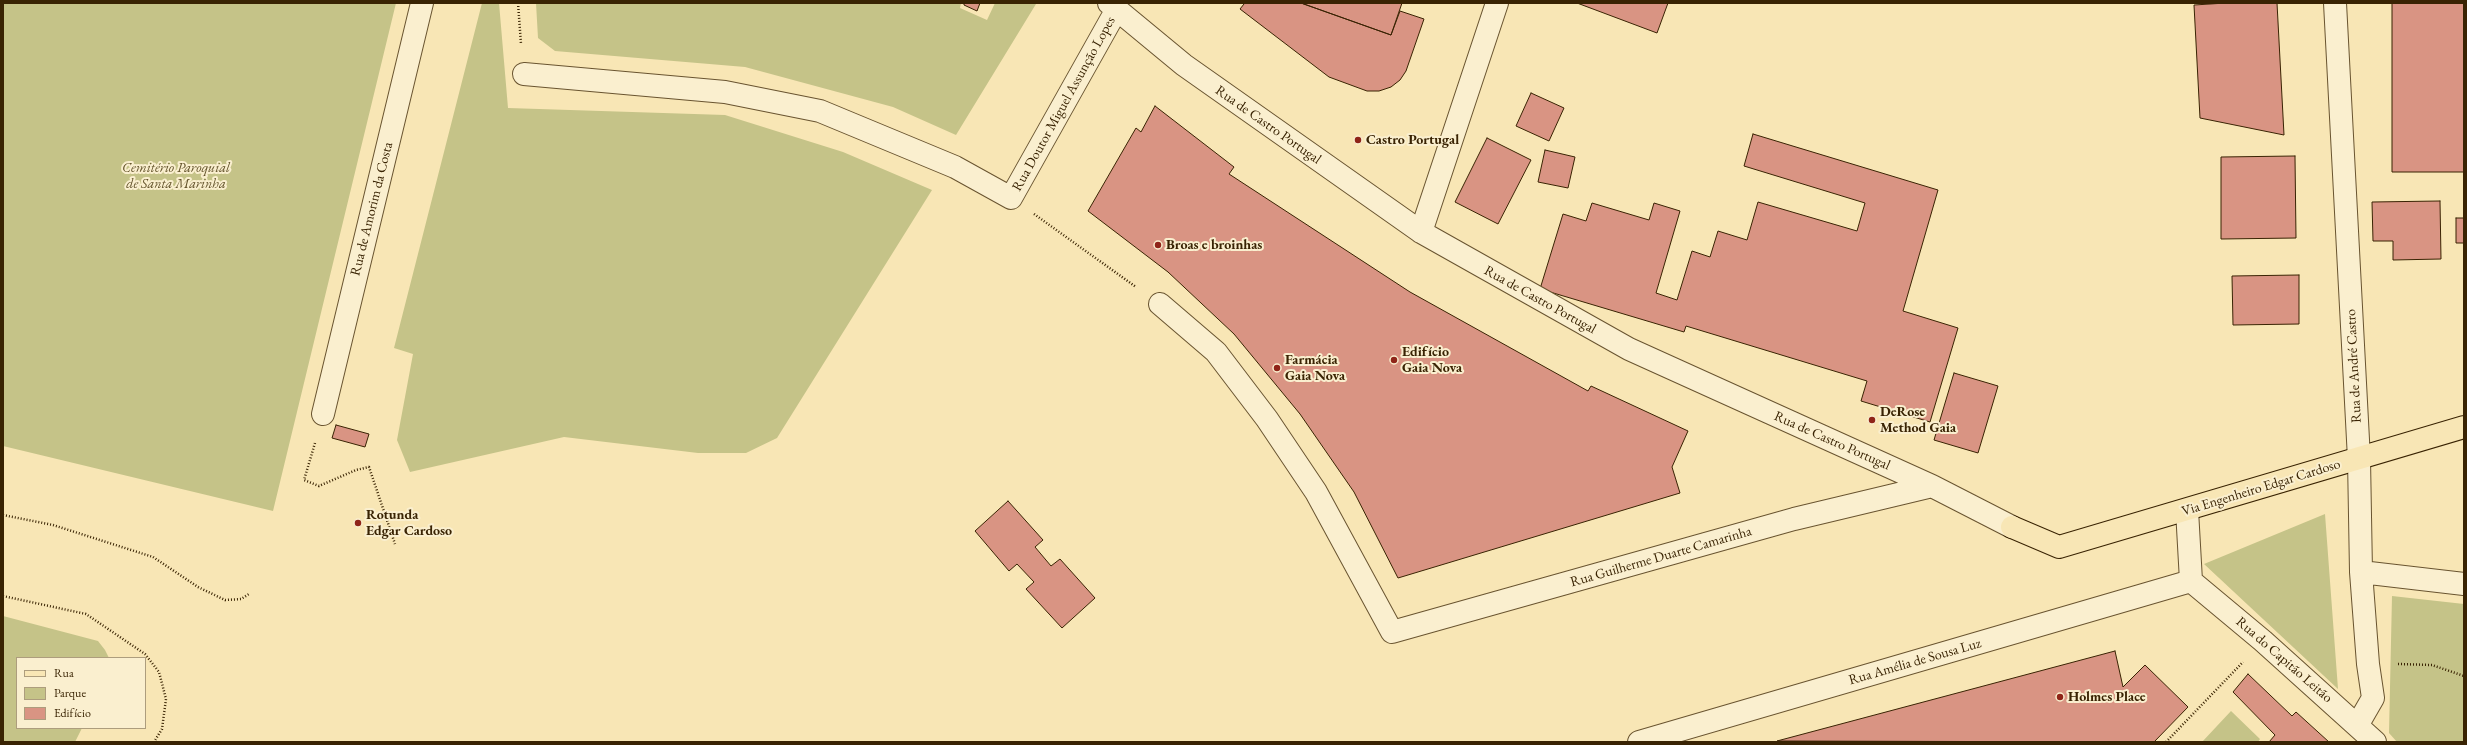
<!DOCTYPE html>
<meta charset="utf-8">
<style>
body{margin:0}
#map{position:relative;width:2467px;height:745px;overflow:hidden;background:#f8e6b5;font-family:"EB Garamond",serif}
canvas{display:block}
.frame{position:absolute;inset:0;border:4px solid #392303;pointer-events:none}
.legend{position:absolute;left:16px;top:657px;width:130px;height:72px;box-sizing:border-box;background:#faefcf;border:1px solid #ad9d7d;margin:0;padding:5px 7px;list-style:none;font-size:12px;color:#392303}
.legend li{display:flex;align-items:center;gap:8px;height:20px}
.legend b{width:20px;border:1px solid #ad9d7d}
</style>
<div id="map">
<canvas width="2467" height="745"></canvas>
<div class="frame"></div>
<ul class="legend">
<li><b style="height:5px;background:#f8e6b5"></b>Rua</li>
<li><b style="height:11px;background:#c5c388"></b>Parque</li>
<li><b style="height:11px;background:#d99483"></b>Edifício</li>
</ul>
</div>
<script>
const g = document.querySelector('canvas').getContext('2d');
g.lineJoin = 'round';
function paint(path, color) { g.fillStyle = color; g.fill(path, 'evenodd'); }
const poly = rows => new Path2D(rows.map(r => 'M' + r).join(''));
function strokePath(path, color, width, dash) { g.strokeStyle = color; g.lineWidth = width; g.lineCap = dash ? 'butt' : 'round'; g.setLineDash(dash || []); g.stroke(path); }
function label(font, color, halo, rows, align = 'center') {
  g.font = font + ' "EB Garamond",serif'; g.lineWidth = 4; g.setLineDash([]); g.textBaseline = 'middle'; g.strokeStyle = halo; g.fillStyle = color; for (const [text, x, y, turn = 0] of rows) {
    g.save(); g.translate(x, y); g.rotate((+turn || 0) * Math.PI / 180); g.textAlign = isNaN(turn) ? turn : align; if (halo) g.strokeText(text, 0, 0); g.fillText(text, 0, 0); g.restore();
  }
}
const green = poly([
 [3,3,396,3,273,511,3,446],
 [482,3,499,3,508,108,725,115,843,152,932,190,777,438,746,453,698,453,564,437,410,472,397,440,413,354,394,348],
 [536,3,961,3,960,8,987,20,995,3,1036,4,956,135,893,107,745,67,555,51,538,38],
 [2325,514,2338,689,2204,564],
 [2392,596,2464,604,2464,742,2397,742,2389,733],
 [3,616,98,641,105,650,109,658,17,658,17,728,82,728,75,742,3,742],
 [2231,711,2260,739,2258,742,2202,742]
]);
const building = poly([
 [964,3,980,3,977,11,964,5,964,3],
 [1243,3,1301,3,1391,35,1400,11,1424,19,1406,71,1400,80,1391,87,1379,91,1367,91,1329,77,1240,9,1244,4,1243,3],
 [1301,3,1402,3,1391,35,1301,3],
 [1577,3,1668,3,1657,33,1577,3],
 [2226,3,2277,3,2284,135,2200,118,2194,5,2226,3],
 [2392,3,2464,3,2464,172,2392,172,2392,3],
 [1531,93,1564,108,1549,141,1516,126,1531,93],
 [1155,106,1234,167,1229,174,1410,292,1588,391,1591,386,1688,431,1672,467,1680,493,1398,578,1354,492,1300,414,1234,334,1168,272,1088,211,1136,128,1141,132,1155,106],
 [1753,134,1938,190,1903,311,1958,328,1930,422,1861,401,1867,381,1686,326,1684,332,1540,289,1563,214,1586,221,1592,203,1649,220,1654,203,1680,211,1656,293,1677,300,1692,251,1710,257,1718,231,1747,240,1758,202,1857,231,1865,203,1744,166,1753,134],
 [1487,138,1531,160,1498,224,1455,202,1487,138],
 [1545,150,1575,157,1568,188,1538,182,1545,150],
 [2295,156,2296,238,2221,239,2221,157,2295,156],
 [2440,201,2441,259,2393,260,2393,241,2373,241,2372,202,2440,201],
 [2456,218,2464,218,2464,243,2456,243,2456,218],
 [2299,275,2299,324,2233,325,2232,276,2299,275],
 [1954,373,1998,386,1978,453,1934,440,1954,373],
 [336,425,369,434,365,447,332,438,336,425],
 [1008,501,1043,540,1035,547,1051,566,1060,559,1095,598,1062,628,1026,589,1034,582,1017,564,1009,571,975,531,1008,501],
 [2115,651,2123,687,2145,665,2188,707,2154,742,1777,741,2115,651],
 [2248,674,2292,716,2296,712,2329,742,2269,742,2275,735,2233,692,2248,674]
]);
const path = poly([
 [518,3,521,44],
 [1034,214,1136,287],
 [315,443,304,480,319,486,356,470,369,467,395,544],
 [3,515,53,525,153,557,198,587,225,600,241,599,249,594],
 [3,596,86,614,145,654,159,672,166,699,162,729,154,742],
 [2398,664,2432,665,2464,676],
 [2166,742,2243,662]
]);
const minor = poly([
 [1109,3,1184,65,1421,232,1629,349,1932,486,2012,527],
 [2335,3,2359,459,2361,572,2368,664,2373,698,2358,724],
 [524,74,725,92,820,111,955,167,1011,198,1117,9],
 [1421,232,1497,3],
 [1160,304,1216,352,1267,419,1316,492,1392,632,1794,519,1932,486],
 [323,414,422,3],
 [2187,510,2191,581],
 [2361,572,2464,584],
 [2191,581,2263,641,2375,742],
 [1639,742,2191,581]
]);
const major = poly([
 [2012,527,2059,547,2464,427]
]);
const markers = [
 [1358,140,4,"#8f2418"],
 [1158,245,4,"#8f2418"],
 [1394,360,4,"#8f2418"],
 [1277,368,4,"#8f2418"],
 [1872,420,4,"#8f2418"],
 [358,523,4,"#8f2418"],
 [2060,697,4,"#8f2418"]
];
const streetNames = [
 ["Rua Doutor Miguel Assunção Lopes",1064,104,-61],
 ["Rua de Castro Portugal",1268,125,35],
 ["Rua de Amorim da Costa",372,209,-76],
 ["Rua de Castro Portugal",1540,300,29],
 ["Rua de André Castro",2354,366,-93],
 ["Rua de Castro Portugal",1832,441,24],
 ["Via Engenheiro Edgar Cardoso",2261,488,-17],
 ["Rua Guilherme Duarte Camarinha",1661,557,-16],
 ["Rua do Capitão Leitão",2284,660,41],
 ["Rua Amélia de Sousa Luz",1915,662,-16]
];
const poiNames = [
 ["Castro Portugal",1366,140],
 ["Broas e broinhas",1166,245],
 ["Edifício",1402,352],
 ["Gaia Nova",1402,368],
 ["Farmácia",1285,360],
 ["Gaia Nova",1285,376],
 ["DeRose",1880,412],
 ["Method Gaia",1880,428],
 ["Rotunda",366,515],
 ["Edgar Cardoso",366,531],
 ["Holmes Place",2068,697]
];
const parkNames = [
 ["Cemitério Paroquial",176,168],
 ["de Santa Marinha",176,184]
];
paint(green, '#c5c388');
paint(building, '#d99483');
strokePath(building, '#392303', 1);
strokePath(minor, '#695430', 24);
strokePath(major, '#392303', 24);
strokePath(path, '#392303', 2.5, [1, 2]);
strokePath(minor, '#faefcf', 22);
strokePath(major, '#f8e6b5', 22);
for (const [x, y, r, color] of markers) { const dot = new Path2D(); dot.arc(x, y, r, 0, 2 * Math.PI); g.fillStyle = color; g.fill(dot); strokePath(dot, '#faefcf', 1.5); }
label('14px', '#392303', '#faefcf', streetNames);
label('bold 14px', '#392303', '#faefcf', poiNames, 'left');
label('italic 14px', '#63532b', '#faefcf', parkNames);
</script>
